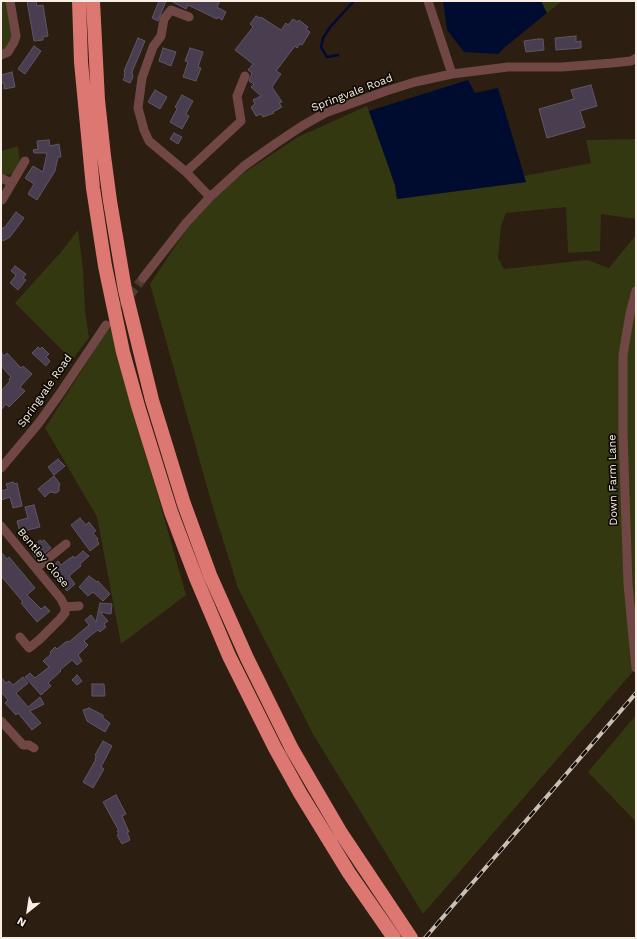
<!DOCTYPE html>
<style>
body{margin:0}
#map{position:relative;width:637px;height:939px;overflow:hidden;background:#2c1e10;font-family:"Work Sans",sans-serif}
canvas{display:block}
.frame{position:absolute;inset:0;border:2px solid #f8eee5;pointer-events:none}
.north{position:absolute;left:8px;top:891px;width:40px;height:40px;-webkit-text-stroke:3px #0f0a05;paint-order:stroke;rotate:210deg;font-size:11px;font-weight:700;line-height:16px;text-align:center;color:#f8eee5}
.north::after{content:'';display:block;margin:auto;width:14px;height:18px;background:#f8eee5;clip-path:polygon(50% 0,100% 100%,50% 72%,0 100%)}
</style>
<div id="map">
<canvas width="637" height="939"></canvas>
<div class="frame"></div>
<div class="north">N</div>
</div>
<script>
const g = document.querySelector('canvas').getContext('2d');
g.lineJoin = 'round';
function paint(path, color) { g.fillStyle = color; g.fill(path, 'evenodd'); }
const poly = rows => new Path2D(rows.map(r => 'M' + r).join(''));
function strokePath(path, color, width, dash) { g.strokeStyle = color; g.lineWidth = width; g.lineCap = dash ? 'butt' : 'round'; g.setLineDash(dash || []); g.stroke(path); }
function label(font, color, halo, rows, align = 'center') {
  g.font = font + ' "Work Sans",sans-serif'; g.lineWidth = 3.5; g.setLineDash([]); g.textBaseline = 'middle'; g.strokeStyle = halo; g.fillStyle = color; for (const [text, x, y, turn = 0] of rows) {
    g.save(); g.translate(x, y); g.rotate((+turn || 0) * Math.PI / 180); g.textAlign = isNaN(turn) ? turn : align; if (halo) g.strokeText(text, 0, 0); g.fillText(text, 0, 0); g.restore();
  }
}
const green = poly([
 [1,1,7,1,12,36,6,48,1,51],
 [541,1,562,1,547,13],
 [367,106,395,185,397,199,526,182,524,176,591,163,586,140,636,139,636,219,601,214,600,251,568,253,566,207,506,213,501,226,498,258,504,269,587,260,609,268,636,235,636,668,423,914,313,734,238,588,213,508,150,284,184,233,210,201,242,174,298,137],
 [18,146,20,163,13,174,4,175,1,174,1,151],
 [78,230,83,269,85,311,89,338,72,360,15,303,61,252],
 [110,326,186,595,121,644,97,517,45,428],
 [636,715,636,822,588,772]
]);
const water = poly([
 [443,1,541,1,547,13,505,47,498,54,464,52,447,30],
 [468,80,475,93,498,88,526,182,397,199,395,185,369,111]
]);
const stream = poly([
 [338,55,327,57,321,47,323,38,331,26,354,1]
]);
const building = poly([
 [27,1,36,1,37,6,43,5,48,36,43,37,43,40,34,41,27,1],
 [159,1,166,1,158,21,152,18,159,1],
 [171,1,220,1,217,7,226,12,222,20,218,17,217,19,188,5,186,9,171,1],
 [256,16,260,18,261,17,281,30,286,23,288,25,293,19,298,22,299,20,308,27,306,29,310,32,302,45,300,44,297,48,295,46,276,71,281,74,272,87,282,102,279,103,282,107,273,112,274,113,263,117,261,114,256,116,251,107,255,104,253,100,261,96,251,87,254,84,249,81,252,73,248,70,253,64,235,50,253,27,250,24,256,16],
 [576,36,576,42,581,41,581,48,556,50,555,38,576,36],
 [138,38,145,41,132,72,133,77,130,83,123,80,125,76,124,76,125,72,124,71,138,38],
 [538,39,543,39,544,50,526,52,524,41,538,39],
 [34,46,41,51,25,74,18,69,34,46],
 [163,48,176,52,171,66,159,61,163,48],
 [190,48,203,52,198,67,201,68,196,81,183,77,188,62,185,61,190,48],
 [12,72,15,87,4,89,4,83,1,83,1,75,12,72],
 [591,85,597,106,580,111,585,127,547,138,539,109,574,99,571,90,591,85],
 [155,90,167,97,160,109,148,102,155,90],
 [182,95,193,101,186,114,189,116,182,129,170,122,177,109,175,107,182,95],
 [174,133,182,137,178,144,170,139,174,133],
 [49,140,50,146,59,144,61,157,58,157,55,171,37,200,28,194,34,184,25,178,33,166,43,172,47,153,34,153,33,150,38,149,37,141,49,140],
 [16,212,24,218,10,237,3,241,1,238,1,229,5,227,16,212],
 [15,266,26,274,23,278,26,280,18,290,10,283,16,275,11,271,15,266],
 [38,347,40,349,42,347,49,354,46,357,50,361,46,366,32,353,38,347],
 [1,352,4,356,7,353,21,368,23,366,32,374,20,387,25,391,9,407,6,404,1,410,1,391,10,381,9,379,11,377,1,366,1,352],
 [58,459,65,466,54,475,48,467,58,459],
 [54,476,60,484,59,486,59,491,56,493,50,492,45,497,38,489,54,476],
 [13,482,14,484,17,483,22,506,13,508,10,497,1,500,1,491,8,489,6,484,13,482],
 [34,505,40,527,20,532,17,521,28,518,25,507,34,505],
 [80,518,86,525,89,522,96,531,93,533,98,539,97,540,99,544,90,551,71,525,80,518],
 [40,540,41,542,44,540,51,548,39,558,38,557,36,558,32,552,35,549,33,546,40,540],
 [83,551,89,556,80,564,81,566,69,576,75,584,67,591,49,569,58,561,61,565,70,558,71,558,73,556,75,558,83,551],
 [1,552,7,559,9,557,35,588,27,595,41,609,45,606,50,611,37,622,21,603,23,602,1,576,1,552],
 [89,576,97,582,98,581,110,594,103,601,93,592,88,596,79,587,89,576],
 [100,603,112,604,111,614,100,612,108,621,104,624,106,627,100,632,98,630,95,632,84,641,88,645,78,655,82,661,77,665,72,660,60,670,61,671,48,683,51,686,41,695,25,677,30,673,35,678,49,667,43,661,51,654,50,652,55,647,57,649,67,641,69,642,89,625,85,620,91,615,96,622,100,603],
 [77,675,82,681,77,685,72,680,77,675],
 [1,677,6,683,9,681,13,685,23,677,28,683,16,693,28,707,40,697,44,704,30,711,41,723,32,730,18,713,16,715,5,703,8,700,1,692,1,677],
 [92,684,104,684,105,696,92,696,92,684],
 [89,708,103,715,103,718,110,723,105,732,87,721,83,710,89,708],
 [103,741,112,746,101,767,104,769,93,788,83,782,95,761,96,756,95,755,103,741],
 [116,795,126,814,122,816,129,832,127,832,130,840,122,844,117,835,119,834,117,831,119,831,103,802,116,795]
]);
const minorTunnel = poly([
 [113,317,143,278]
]);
const minor = poly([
 [428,1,452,74],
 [189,17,171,10,164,19,161,36,153,47,142,78,138,108,144,130,149,141,186,172,210,197],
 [1,55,8,52,14,42,16,36,10,1],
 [186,172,241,121,237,96,245,76],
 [1,178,12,183],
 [2,200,25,161],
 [143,278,186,223,210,197,244,166,275,144,302,126,325,113,386,91,415,82,452,74,508,67,562,67,612,63,631,61,636,58],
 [636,291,630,314,623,355,623,434,628,584,636,668],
 [1,468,38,424,59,395,106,325],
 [1,526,61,599,65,607,65,613,60,619,39,640,29,648,20,637],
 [36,568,66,544],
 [65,607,79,606],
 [1,721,23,745,29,745,34,748]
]);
const highway = poly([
 [79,1,81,62,93,188,105,266,123,352,138,406,171,512,196,578,229,656,275,748,300,793,349,873,394,938],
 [93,1,98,100,104,156,110,201,125,290,152,400,184,504,210,575,247,658,292,749,341,833,411,938]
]);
const rail = poly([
 [425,938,636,693]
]);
const streetNames = [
 ["Springvale Road",352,93,-21],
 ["Springvale Road",45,391,-55],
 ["Down Farm Lane",613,480,-91],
 ["Bentley Close",43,558,50]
];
paint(green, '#333811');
paint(water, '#000c2f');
strokePath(stream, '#000c2f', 2.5);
paint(building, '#483e50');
strokePath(building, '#605669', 1);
strokePath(minorTunnel, '#4b3d30', 9, [9, 4.5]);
strokePath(minor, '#704744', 9);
strokePath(highway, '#dc7771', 14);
strokePath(rail, '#cbc0b6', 4);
strokePath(rail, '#0f0a05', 2.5, [8]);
label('11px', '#f8eee5', '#0f0a05', streetNames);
</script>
